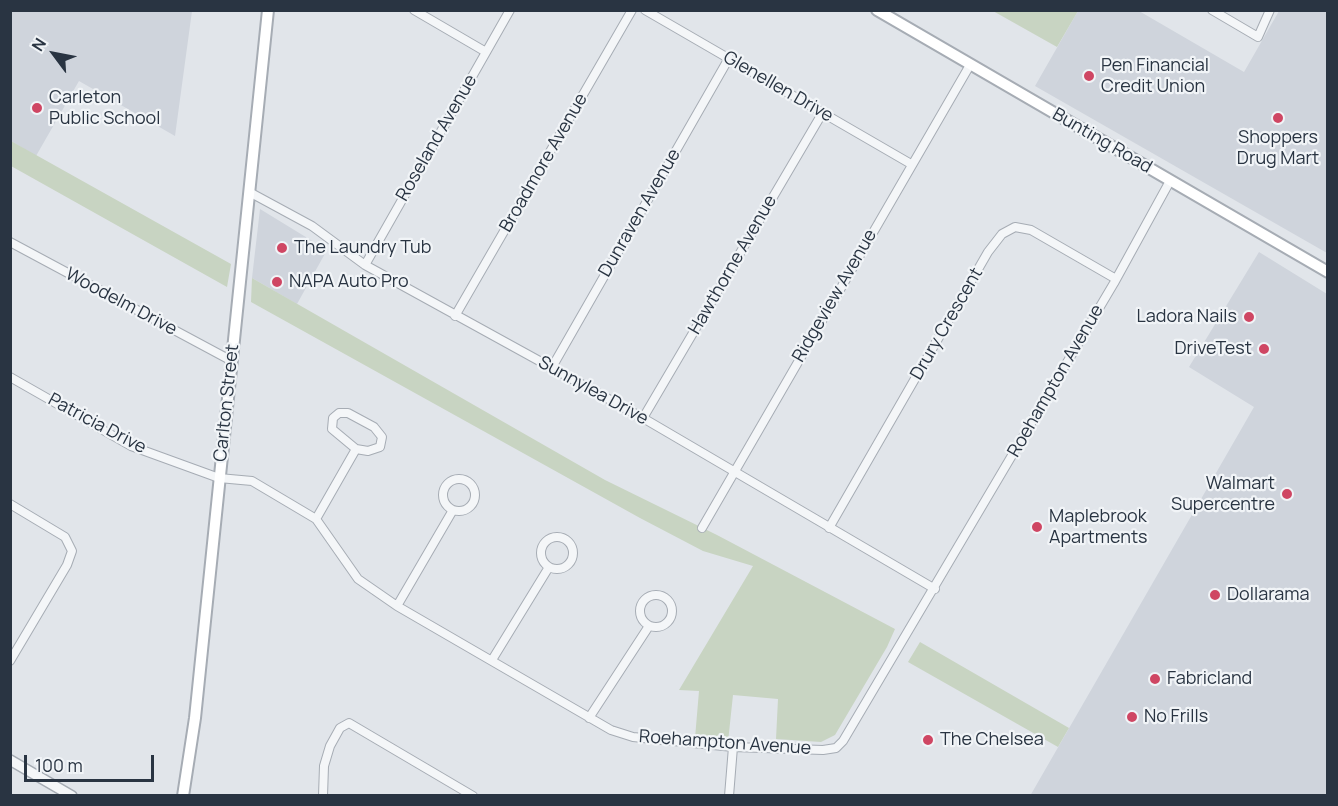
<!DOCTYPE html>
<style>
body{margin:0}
#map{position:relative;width:1338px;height:806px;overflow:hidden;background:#e1e5ea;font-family:Manrope,sans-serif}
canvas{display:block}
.frame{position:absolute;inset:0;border:12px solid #293442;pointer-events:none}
.north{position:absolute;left:24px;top:24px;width:60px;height:60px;-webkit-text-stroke:4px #f1f4f7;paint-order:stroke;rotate:302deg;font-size:16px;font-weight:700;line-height:24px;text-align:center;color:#293442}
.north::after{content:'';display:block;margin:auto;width:21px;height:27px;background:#293442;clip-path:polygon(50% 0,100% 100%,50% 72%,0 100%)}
.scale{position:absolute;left:24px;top:755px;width:130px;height:27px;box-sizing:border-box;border:3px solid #293442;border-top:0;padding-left:8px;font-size:18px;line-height:21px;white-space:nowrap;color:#293442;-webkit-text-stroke:4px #f1f4f7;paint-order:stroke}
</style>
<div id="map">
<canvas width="1338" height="806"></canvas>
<div class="frame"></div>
<div class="north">N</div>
<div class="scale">100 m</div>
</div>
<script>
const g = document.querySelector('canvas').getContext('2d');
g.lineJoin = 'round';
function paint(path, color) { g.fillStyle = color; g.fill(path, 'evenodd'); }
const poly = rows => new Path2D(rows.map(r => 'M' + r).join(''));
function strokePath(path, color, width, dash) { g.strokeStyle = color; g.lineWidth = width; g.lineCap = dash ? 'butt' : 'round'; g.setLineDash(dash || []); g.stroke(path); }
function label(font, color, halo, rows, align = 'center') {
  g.font = font + ' Manrope,sans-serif'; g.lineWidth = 4.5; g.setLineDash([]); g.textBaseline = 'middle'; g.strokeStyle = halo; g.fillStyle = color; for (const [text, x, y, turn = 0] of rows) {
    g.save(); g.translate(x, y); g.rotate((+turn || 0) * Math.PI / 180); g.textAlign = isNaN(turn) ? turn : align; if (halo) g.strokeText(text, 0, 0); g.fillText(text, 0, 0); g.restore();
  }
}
const built = poly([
 [11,11,192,11,175,136,79,81,36,156,11,141],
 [1078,11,1139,11,1244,72,1279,11,1327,11,1327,253,1035,86],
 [260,209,327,250,297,304,252,278],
 [1259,252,1327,294,1327,795,1030,796,1254,407,1189,367]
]);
const green = poly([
 [993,11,1078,11,1057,47],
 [11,141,231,264,227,287,11,166],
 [252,278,605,480,717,535,895,629,887,647,835,735,821,742,776,739,778,699,733,695,728,742,695,738,699,691,679,690,753,566,703,551,640,518,251,302],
 [920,642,1069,728,1058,747,908,662]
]);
const minor = poly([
 [414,10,486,52],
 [645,10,911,164],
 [1212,10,1258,37,1270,10],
 [251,193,312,226,365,265,643,418,935,589],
 [10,242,232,361],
 [365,265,510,10],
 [455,316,632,10],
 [551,369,729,58],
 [10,377,131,446,219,478,252,481,316,519,358,579,397,606,611,730,633,737,733,747,823,750,836,748,843,741,1114,283,1170,181],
 [643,418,823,112],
 '443 495a16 16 0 1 1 32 0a16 16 0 1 1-32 0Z',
 [10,504,65,537,72,551,67,565,10,661],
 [316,519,356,449,368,451,380,447,382,437,374,427,348,413,339,413,333,418,332,429,356,449],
 [702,528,970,65],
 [829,528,988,252,1002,234,1015,227,1031,230,1116,279],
 '541 553a16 16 0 1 1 32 0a16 16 0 1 1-32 0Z',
 '640 611a16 16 0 1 1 32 0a16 16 0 1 1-32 0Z',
 [397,606,453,510],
 [492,660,549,567],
 [589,718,649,626],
 [323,796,324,766,330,746,340,728,349,723,473,796],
 [729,796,733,747]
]);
const tertiary = poly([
 [10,760,72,796]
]);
const secondary = poly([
 [877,10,1328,272],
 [183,796,195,718,268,10]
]);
const markers = [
 [1089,76,6,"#cf4663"],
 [37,108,6,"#cf4663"],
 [1278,118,6,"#cf4663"],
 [282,248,6,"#cf4663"],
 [277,282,6,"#cf4663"],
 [1249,317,6,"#cf4663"],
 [1264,349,6,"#cf4663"],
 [1287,494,6,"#cf4663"],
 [1037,527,6,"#cf4663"],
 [1215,595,6,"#cf4663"],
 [1155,679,6,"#cf4663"],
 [1132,717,6,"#cf4663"],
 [928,740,6,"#cf4663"]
];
const poiNames = [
 ["Pen Financial",1101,66],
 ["Credit Union",1101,87],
 ["Carleton",49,98],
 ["Public School",49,119],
 ["Shoppers",1278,138,"center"],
 ["Drug Mart",1278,159,"center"],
 ["The Laundry Tub",294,248],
 ["NAPA Auto Pro",289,282],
 ["Ladora Nails",1237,317,"right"],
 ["DriveTest",1252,349,"right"],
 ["Walmart",1275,484,"right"],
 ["Supercentre",1275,505,"right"],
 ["Maplebrook",1049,517],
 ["Apartments",1049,538],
 ["Dollarama",1227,595],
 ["Fabricland",1167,679],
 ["No Frills",1144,717],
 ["The Chelsea",940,740]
];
const streetNames = [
 ["Glenellen Drive",778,87,30],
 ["Roseland Avenue",437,138,-60],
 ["Bunting Road",1102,141,30],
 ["Broadmore Avenue",544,163,-60],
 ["Dunraven Avenue",640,213,-60],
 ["Hawthorne Avenue",733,265,-60],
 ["Ridgeview Avenue",835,296,-60],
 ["Woodelm Drive",121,302,28],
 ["Drury Crescent",947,324,-60],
 ["Roehampton Avenue",1056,381,-60],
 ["Sunnylea Drive",593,391,29],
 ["Carlton Street",227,403,-84],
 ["Patricia Drive",97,424,28],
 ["Roehampton Avenue",725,743,4]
];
paint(built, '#cfd4dc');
paint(green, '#c8d4c2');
strokePath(minor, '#a6acb4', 10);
strokePath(tertiary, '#a6acb4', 12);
strokePath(secondary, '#a6acb4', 14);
strokePath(minor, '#f4f6f8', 8);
strokePath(tertiary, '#f4f6f8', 9);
strokePath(secondary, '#fff', 10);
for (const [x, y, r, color] of markers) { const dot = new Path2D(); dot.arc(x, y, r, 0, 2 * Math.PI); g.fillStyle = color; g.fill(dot); strokePath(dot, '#f1f4f7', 2); }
label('18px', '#293442', '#f1f4f7', poiNames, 'left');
label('18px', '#293442', '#f1f4f7', streetNames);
</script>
